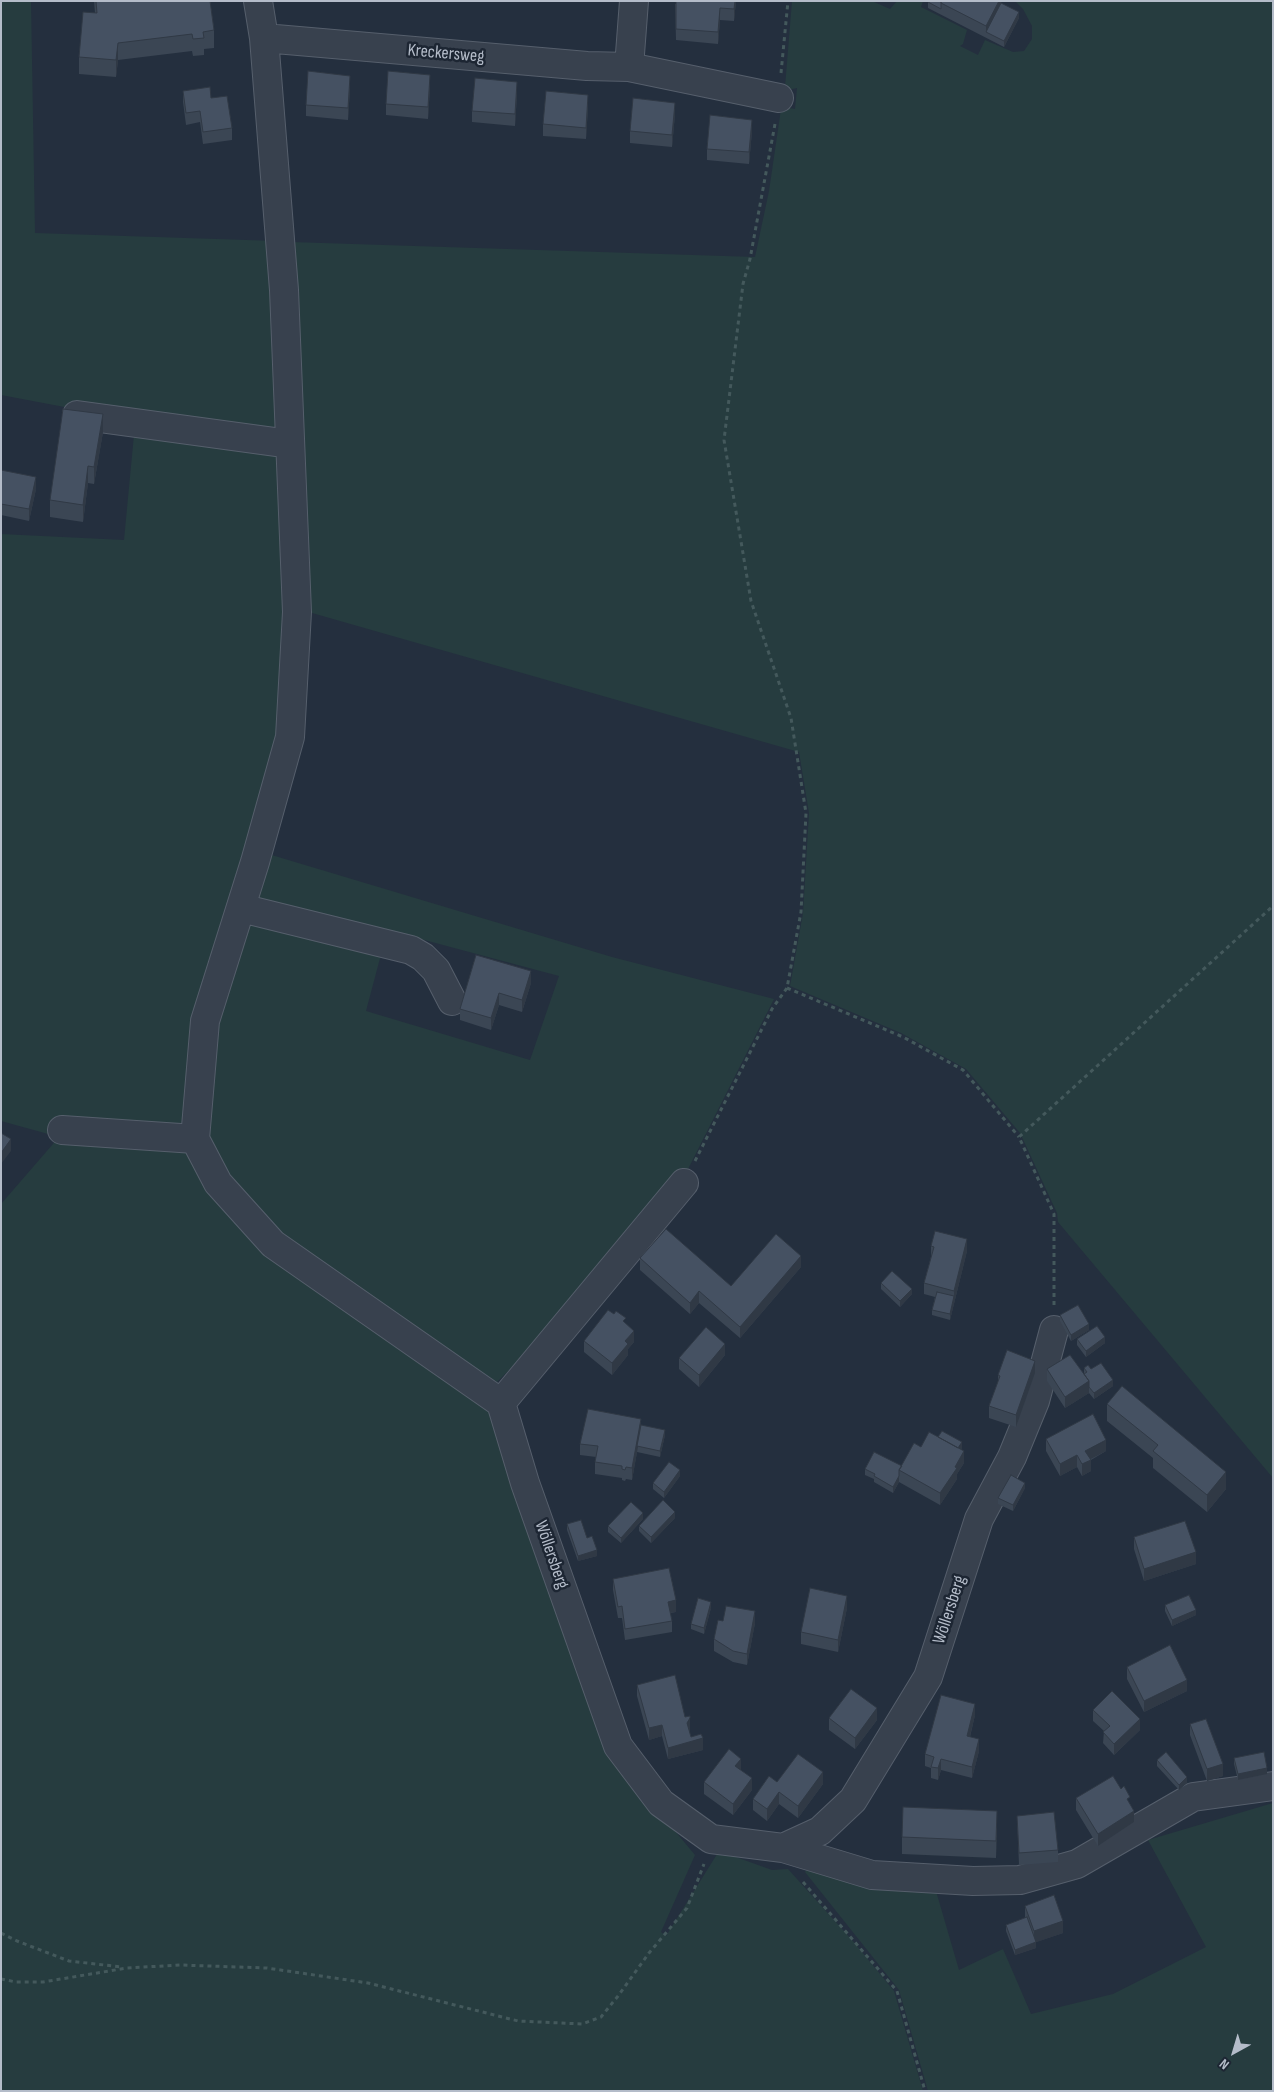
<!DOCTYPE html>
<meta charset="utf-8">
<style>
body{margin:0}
#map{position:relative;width:1274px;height:2092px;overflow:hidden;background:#242f3e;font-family:"Sofia Sans Condensed",sans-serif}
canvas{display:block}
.frame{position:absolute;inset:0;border:2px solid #b4bcc9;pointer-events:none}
.north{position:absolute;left:1209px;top:2027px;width:50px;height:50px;-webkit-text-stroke:4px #1d2633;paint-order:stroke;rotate:219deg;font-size:14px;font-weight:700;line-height:20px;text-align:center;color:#b4bcc9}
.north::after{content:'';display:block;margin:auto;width:18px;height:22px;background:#b4bcc9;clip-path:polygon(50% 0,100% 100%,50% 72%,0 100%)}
</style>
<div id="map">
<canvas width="1274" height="2092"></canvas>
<div class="frame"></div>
<div class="north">N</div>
</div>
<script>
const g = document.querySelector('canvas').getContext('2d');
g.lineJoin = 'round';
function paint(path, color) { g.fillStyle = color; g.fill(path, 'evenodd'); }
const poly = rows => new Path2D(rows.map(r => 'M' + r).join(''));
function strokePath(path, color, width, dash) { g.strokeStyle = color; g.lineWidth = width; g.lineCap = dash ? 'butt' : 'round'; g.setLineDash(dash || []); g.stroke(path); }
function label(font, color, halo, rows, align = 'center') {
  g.font = font + ' "Sofia Sans Condensed",sans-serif'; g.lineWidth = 5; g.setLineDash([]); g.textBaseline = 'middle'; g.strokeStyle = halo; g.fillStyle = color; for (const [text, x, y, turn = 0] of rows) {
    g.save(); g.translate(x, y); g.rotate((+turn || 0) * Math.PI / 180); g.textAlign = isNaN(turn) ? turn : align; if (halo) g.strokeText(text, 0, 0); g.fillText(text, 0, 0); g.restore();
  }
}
const green = poly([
 [1,1,31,1,35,233,277,241,286,440,75,409,1,395],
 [792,1,872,1,890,9,897,1,923,1,921,7,967,30,963,44,960,46,978,55,985,40,1013,52,1024,51,1032,39,1032,26,1023,9,1015,1,1273,1,1273,1478,1058,1222,1057,1213,1020,1133,966,1069,901,1033,790,986,803,913,809,813,799,752,305,611,291,242,755,257,769,191,781,109,783,107,795,109,797,88,788,90,785,87],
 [135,424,285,448,286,735,251,860,192,1144,215,1186,488,1400,603,1745,695,1855,661,1932,666,1936,719,1851,772,1870,788,1869,852,1940,894,1991,923,2091,1,2091,1,1204,59,1137,1,1121,1,534,124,540],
 [265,853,612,957,774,999,682,1181,596,1283,497,1382,276,1240,200,1138,210,1023,244,912,383,947,366,1011,530,1060,559,976,387,930,247,905],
 [1273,1803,1273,2091,928,2091,899,1990,805,1872,810,1864,936,1891,959,1970,1003,1949,1031,2014,1113,1994,1206,1947,1148,1840]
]);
const path = poly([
 [781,73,788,1],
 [787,988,903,1037,963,1070,1019,1137],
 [695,1161,772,1009,787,988,801,912,806,813,791,718,751,601,724,440,743,284,750,259,775,124],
 [1054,1305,1054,1214,1019,1137,1273,906],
 [803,1882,897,1991,925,2091],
 [1,1933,17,1941,69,1961,122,1967],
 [1,1979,16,1982,43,1982,127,1968,180,1965,267,1968,368,1983,518,2021,582,2024,601,2017,618,1996,649,1953,687,1908,704,1864]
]);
const minor = poly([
 [258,1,264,38,284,290,297,612,290,737,255,862,205,1021,195,1139,218,1183,273,1244,501,1403,525,1483,618,1746,661,1803,711,1839,783,1848,820,1831,853,1800,928,1677,979,1519,1012,1457,1035,1401,1054,1330],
 [264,38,587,66,629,67,779,98],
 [629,67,634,1],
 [77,415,290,444],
 [241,908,411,950,423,957,436,970,452,1001],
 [62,1130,195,1139],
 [501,1403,684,1183],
 [783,1848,872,1875,973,1881,1020,1880,1077,1864,1193,1797,1273,1786]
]);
const wall = poly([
 [94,1,210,1,214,30,214,48,204,49,204,55,193,56,192,51,118,60,116,77,79,74,79,57,95,13],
 [736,1,734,21,720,20,718,44,676,40,675,4],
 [1001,1,1001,3,1019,18,1004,47,928,8,928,2],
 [430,87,428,119,386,115,386,104],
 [350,88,348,120,306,116,306,105],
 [183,91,211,98,232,128,232,140,203,144,200,122,186,125,183,102],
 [517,94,515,126,472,122,472,111],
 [588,107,586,139,543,136,543,124],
 [675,114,672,147,630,143,630,131],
 [752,131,749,164,707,160,707,149],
 [103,432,94,484,88,483,83,522,50,517,50,500],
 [1,470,36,489,29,521,1,515],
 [476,955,531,983,522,1012,499,1005,491,1030,460,1020,460,1009],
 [931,1246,967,1251,950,1320,932,1315,932,1310,935,1297,924,1294,924,1283,931,1257],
 [640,1258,731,1286,801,1267,740,1338,699,1303,690,1314,640,1270],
 [881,1283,912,1294,900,1307,881,1289],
 [1060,1315,1089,1330,1071,1341,1060,1321],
 [626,1324,634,1342,628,1349,628,1355,612,1375,584,1352,584,1341],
 [1077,1339,1105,1343,1086,1357,1077,1345],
 [725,1355,699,1387,679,1369,679,1358],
 [1084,1368,1091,1369,1113,1386,1094,1399,1089,1393,1065,1408,1047,1381,1047,1369,1084,1374],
 [1035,1373,1016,1427,989,1418,989,1406,998,1383,998,1375],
 [1107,1404,1226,1489,1207,1512,1153,1468,1153,1458,1107,1421],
 [641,1425,665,1435,660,1457,637,1452,632,1480,626,1479,625,1481,622,1480,622,1478,595,1474,595,1462,596,1457,580,1455,580,1444],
 [938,1437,962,1448,961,1449,964,1463,957,1474,957,1479,940,1505,899,1482,893,1493,874,1482,874,1479,865,1475,865,1469,902,1466,921,1447],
 [1046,1439,1106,1451,1091,1460,1091,1471,1082,1476,1077,1467,1060,1476,1046,1451],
 [680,1476,664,1498,653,1489,653,1483],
 [1025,1488,1013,1511,998,1504,998,1498],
 [675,1518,651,1543,639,1531,639,1526],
 [643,1519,621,1543,608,1532,608,1526],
 [567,1524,587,1538,597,1556,578,1561,567,1530],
 [1134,1537,1196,1564,1144,1581,1134,1549],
 [613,1579,676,1612,670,1613,672,1621,672,1632,625,1640,622,1618,618,1618,613,1590],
 [1165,1605,1196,1615,1172,1626,1165,1611],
 [711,1608,704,1634,691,1629,691,1624],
 [847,1608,838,1652,801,1644,801,1632],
 [723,1621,755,1623,747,1665,733,1662,714,1651,714,1639],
 [1127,1667,1187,1691,1144,1712,1127,1679],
 [637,1685,685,1717,690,1730,689,1731,691,1737,703,1750,668,1759,662,1736,649,1740,637,1696],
 [1093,1710,1140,1730,1114,1755,1103,1743,1104,1731,1093,1721],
 [975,1715,970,1737,979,1751,972,1778,941,1770,938,1780,931,1778,931,1768,925,1766,925,1754],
 [829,1718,877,1720,855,1749,829,1730],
 [1190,1724,1223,1776,1207,1781,1190,1735],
 [1234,1758,1267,1774,1238,1780,1234,1764],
 [1157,1760,1187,1783,1179,1790,1157,1766],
 [741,1770,752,1790,733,1815,704,1794,704,1782],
 [777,1782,823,1784,798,1818,779,1804,767,1821,753,1810,753,1799],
 [1076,1798,1130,1804,1134,1822,1098,1846,1076,1810],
 [1017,1816,1058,1850,1058,1862,1019,1865],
 [997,1828,996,1858,902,1854,902,1837],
 [1025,1906,1063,1933,1036,1942,1036,1948,1015,1955,1006,1931,1006,1925,1025,1918]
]);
const shadedWall = poly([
 [735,1,736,1,734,21,734,9],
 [999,1,1001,1,1001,9,986,32,986,37,986,26],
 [720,8,720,20,718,44,718,32],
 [1019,12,1019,18,1004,47,1004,41],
 [118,43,118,60,116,77,116,60],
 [430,75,430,87,428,119,428,107],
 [350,76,350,88,348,120,348,108],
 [517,82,517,94,515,126,515,114],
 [588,95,588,107,586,139,586,128],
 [675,103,675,114,672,147,672,135],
 [752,120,752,131,749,164,749,152],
 [103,414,103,432,94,484,94,467],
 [88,466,88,483,83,522,83,505],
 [36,477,36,489,29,521,29,509],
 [531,971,531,983,522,1012,522,1000],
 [499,993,499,1005,491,1030,491,1018],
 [11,1139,11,1151,1,1164,1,1153],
 [967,1239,967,1251,950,1320,950,1314,954,1296,954,1291],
 [801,1256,801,1267,740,1338,740,1327],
 [912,1289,912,1294,900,1307,900,1301],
 [699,1291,699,1303,690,1314,690,1303],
 [1089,1324,1089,1330,1071,1341,1071,1335],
 [634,1331,634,1342,628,1349,628,1355,612,1375,612,1363,625,1341],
 [1105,1337,1105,1343,1086,1357,1086,1351],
 [725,1344,725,1355,699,1387,699,1375],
 [1035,1361,1035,1373,1016,1427,1016,1415],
 [1113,1380,1113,1386,1094,1399,1094,1393],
 [1089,1381,1089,1393,1065,1408,1065,1397],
 [641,1419,641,1430,632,1480,632,1468],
 [665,1430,665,1435,660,1457,660,1451],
 [1106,1440,1106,1451,1085,1462,1085,1451],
 [962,1442,962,1448,956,1458,956,1452],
 [964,1451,964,1463,957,1474,957,1479,940,1505,940,1493],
 [1077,1455,1077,1467,1060,1476,1060,1464],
 [1091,1460,1091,1471,1082,1476,1082,1464],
 [680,1470,680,1476,664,1498,664,1492],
 [1226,1472,1226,1489,1207,1512,1207,1495],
 [899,1476,899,1482,893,1493,893,1487],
 [1025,1483,1025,1488,1013,1511,1013,1505],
 [675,1512,675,1518,651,1543,651,1537],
 [643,1513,643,1519,621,1543,621,1538],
 [597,1550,597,1556,578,1561,578,1556],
 [1196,1552,1196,1564,1144,1581,1144,1569],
 [847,1596,847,1608,838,1652,838,1640],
 [676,1600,676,1612,668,1613,668,1602],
 [711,1602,711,1608,704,1634,704,1628],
 [1196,1610,1196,1615,1172,1626,1172,1620],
 [755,1611,755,1623,747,1665,747,1654],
 [1187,1680,1187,1691,1144,1712,1144,1701],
 [975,1704,975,1715,967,1748,967,1736],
 [877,1708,877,1720,855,1749,855,1738],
 [690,1718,690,1730,687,1735,687,1723],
 [1140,1719,1140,1730,1114,1755,1114,1744],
 [662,1725,662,1736,649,1740,649,1728],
 [703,1738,703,1750,668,1759,668,1748],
 [979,1739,979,1751,972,1778,972,1767],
 [741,1759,741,1770,735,1766],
 [941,1759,941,1770,938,1780,938,1768],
 [1223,1764,1223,1776,1207,1781,1207,1769],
 [1267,1768,1267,1774,1238,1780,1238,1774],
 [823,1772,823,1784,798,1818,798,1806],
 [1187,1777,1187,1783,1179,1790,1179,1785],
 [752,1778,752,1790,733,1815,733,1804],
 [779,1792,779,1804,767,1821,767,1809],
 [997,1811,997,1828,996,1858,996,1841],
 [1134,1811,1134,1822,1098,1846,1098,1834],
 [1063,1921,1063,1933,1034,1943,1034,1931],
 [1036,1942,1036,1948,1015,1955,1015,1950]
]);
const building = poly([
 [96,1,210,1,214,30,203,32,204,38,193,39,192,34,118,43,116,60,79,57,83,12,97,13,96,1],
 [676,1,735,1,734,9,720,8,718,32,676,29,676,1],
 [929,1,941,1,941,9,928,2,929,1],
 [941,1,999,1,986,26,941,3,941,1],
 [1001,3,1019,12,1004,41,986,32,1001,3],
 [308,71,350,76,348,108,306,105,308,71],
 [388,71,430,75,428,107,386,104,388,71],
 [475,78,517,82,515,114,472,111,475,78],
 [210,87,211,98,227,96,232,128,203,132,200,111,186,113,183,91,210,87],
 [546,91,588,95,586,128,543,124,546,91],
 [633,98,675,103,672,135,630,131,633,98],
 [710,115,752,120,749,152,707,149,710,115],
 [63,409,103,414,94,467,88,466,83,505,50,500,63,409],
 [1,470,36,477,29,509,1,504,1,470],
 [476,955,531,971,522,1000,499,993,491,1018,460,1009,476,955],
 [1,1133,11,1139,1,1153,1,1133],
 [666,1229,731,1286,776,1234,801,1256,740,1327,699,1291,690,1303,640,1258,666,1229],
 [935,1231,967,1239,954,1291,924,1283,934,1247,931,1246,935,1231],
 [892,1271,912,1289,900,1301,881,1283,892,1271],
 [937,1292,954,1296,950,1314,932,1310,937,1292],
 [1078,1305,1089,1324,1071,1335,1060,1315,1078,1305],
 [608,1310,614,1314,616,1311,626,1318,623,1321,634,1331,625,1341,628,1344,612,1363,584,1341,608,1310],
 [1097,1326,1105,1337,1086,1351,1077,1339,1097,1326],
 [706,1327,725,1344,699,1375,679,1358,706,1327],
 [1007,1350,1035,1361,1016,1415,989,1406,1000,1376,998,1375,1007,1350],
 [1070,1355,1089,1381,1065,1397,1047,1369,1070,1355],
 [1101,1363,1113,1380,1094,1393,1089,1387,1089,1381,1084,1374,1087,1372,1084,1368,1088,1365,1091,1369,1101,1363],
 [1122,1386,1226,1472,1207,1495,1153,1451,1158,1445,1107,1404,1122,1386],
 [588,1409,641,1419,632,1468,626,1467,625,1470,622,1469,622,1466,595,1462,598,1446,580,1444,588,1409],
 [1093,1414,1106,1440,1085,1451,1091,1460,1082,1464,1077,1455,1060,1464,1046,1439,1093,1414],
 [641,1425,665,1430,660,1451,637,1446,641,1425],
 [942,1431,962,1442,958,1448,938,1437,942,1431],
 [929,1432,964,1451,955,1467,957,1468,940,1493,899,1470,914,1443,921,1447,929,1432],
 [874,1452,902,1466,899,1470,899,1476,893,1487,874,1476,875,1474,865,1469,874,1452],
 [669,1462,680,1470,664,1492,653,1483,669,1462],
 [1011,1475,1025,1483,1013,1505,998,1498,1011,1475],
 [663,1500,675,1512,651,1537,639,1526,663,1500],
 [631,1502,643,1513,621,1538,608,1526,631,1502],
 [581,1520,587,1538,592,1536,597,1550,578,1556,567,1524,581,1520],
 [1185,1521,1196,1552,1144,1569,1134,1537,1185,1521],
 [669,1568,676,1600,668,1602,672,1621,625,1629,622,1606,618,1607,613,1579,669,1568],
 [810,1588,847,1596,838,1640,801,1632,810,1588],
 [1189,1595,1196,1610,1172,1620,1165,1605,1189,1595],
 [698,1598,711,1602,704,1628,691,1624,698,1598],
 [726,1606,755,1611,747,1654,733,1651,714,1639,718,1620,723,1621,726,1606],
 [1170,1645,1187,1680,1144,1701,1127,1667,1170,1645],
 [675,1675,685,1717,690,1716,690,1718,687,1723,691,1737,701,1734,703,1738,668,1748,662,1725,649,1728,637,1685,675,1675],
 [851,1689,877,1708,855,1738,829,1718,851,1689],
 [1112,1691,1140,1719,1114,1744,1103,1732,1110,1726,1093,1710,1112,1691],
 [941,1695,975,1704,967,1736,979,1739,972,1767,941,1759,938,1768,931,1767,934,1757,925,1754,941,1695],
 [1206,1719,1223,1764,1207,1769,1190,1724,1206,1719],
 [729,1749,741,1759,735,1766,752,1778,733,1804,704,1782,729,1749],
 [1166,1752,1187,1777,1179,1785,1157,1760,1166,1752],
 [1264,1752,1267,1768,1238,1774,1234,1758,1264,1752],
 [798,1754,823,1772,798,1806,779,1792,767,1809,753,1799,769,1776,777,1782,798,1754],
 [1113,1776,1121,1789,1124,1786,1130,1797,1127,1799,1134,1811,1098,1834,1076,1798,1113,1776],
 [903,1807,997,1811,996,1841,902,1837,903,1807],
 [1054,1812,1058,1850,1019,1853,1017,1816,1054,1812],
 [1054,1895,1063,1921,1034,1931,1025,1906,1054,1895],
 [1027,1917,1036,1942,1015,1950,1006,1925,1027,1917]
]);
const streetNames = [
 ["Kreckersweg",446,54,5],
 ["Wöllersberg",551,1555,71],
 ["Wöllersberg",950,1610,-72]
];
paint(green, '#263c3f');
strokePath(minor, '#565f6c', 30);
strokePath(path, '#44595c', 3, [4, 4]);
strokePath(minor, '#38414e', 28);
paint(wall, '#3b4654');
paint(shadedWall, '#303945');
paint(building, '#455162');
strokePath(building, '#303945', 1);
label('18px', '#b4bcc9', '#1d2633', streetNames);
</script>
